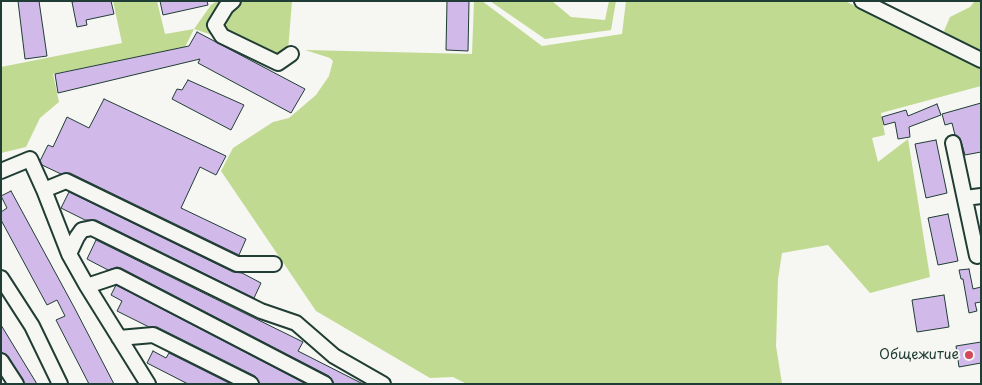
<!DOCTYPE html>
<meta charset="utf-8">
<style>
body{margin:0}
#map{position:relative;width:982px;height:385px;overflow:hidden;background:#f6f6f2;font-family:"Playpen Sans",sans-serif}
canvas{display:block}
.frame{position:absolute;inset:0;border:2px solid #1f3d34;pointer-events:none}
</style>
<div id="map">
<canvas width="982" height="385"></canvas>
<div class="frame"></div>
</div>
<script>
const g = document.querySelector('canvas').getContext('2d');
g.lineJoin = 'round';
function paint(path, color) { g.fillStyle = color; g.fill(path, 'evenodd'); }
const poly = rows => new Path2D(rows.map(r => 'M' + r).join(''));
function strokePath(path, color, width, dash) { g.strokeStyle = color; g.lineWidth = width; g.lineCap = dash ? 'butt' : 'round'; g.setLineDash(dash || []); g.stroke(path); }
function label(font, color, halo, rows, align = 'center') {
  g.font = font + ' "Playpen Sans",sans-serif'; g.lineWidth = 4; g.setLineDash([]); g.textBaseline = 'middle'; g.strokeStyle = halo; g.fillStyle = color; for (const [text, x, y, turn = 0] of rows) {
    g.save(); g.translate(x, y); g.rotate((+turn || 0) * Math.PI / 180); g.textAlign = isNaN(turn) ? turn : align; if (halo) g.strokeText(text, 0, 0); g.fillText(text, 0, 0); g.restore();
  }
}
const green = poly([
 [113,1,157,1,165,34,194,29,211,5,217,1,230,1,219,9,209,23,218,37,194,29,185,47,53,74,59,102,40,118,26,147,1,153,1,67,122,43],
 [238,1,292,1,288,51,277,59,231,36,221,27,228,9],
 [474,1,482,1,542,46,622,34,626,1,845,1,981,67,981,86,881,113,885,135,872,138,878,162,908,139,930,277,870,293,828,245,782,253,778,279,776,346,782,384,467,384,453,377,430,378,316,311,221,171,233,148,273,122,289,118,316,95,329,76,333,61,330,58,305,50,472,54],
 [490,1,552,1,571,17,605,20,609,1,616,1,611,30,545,39],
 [975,1,981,1,981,52,949,36,944,31,950,17,970,7]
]);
const building = poly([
 [18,1,39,1,47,56,25,59,18,1],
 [77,1,111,1,114,14,86,20,87,25,77,27,72,2,77,1],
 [160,1,207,1,208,5,163,15,160,1],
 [447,1,469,1,468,51,446,50,447,1],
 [197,32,305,89,291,113,198,63,200,59,58,93,55,74,189,46,197,32],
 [188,80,244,105,231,130,172,99,177,89,182,90,188,80],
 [104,99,226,156,216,175,200,167,181,208,246,239,239,255,70,173,61,174,42,165,40,161,48,145,53,147,67,117,89,128,104,99],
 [981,103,981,152,965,155,961,141,955,135,952,123,945,125,942,114,981,103],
 [937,104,941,115,909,127,910,137,898,139,895,122,884,125,882,117,906,110,908,116,937,104],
 [936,140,947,193,926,198,915,144,936,140],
 [11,191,74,307,114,384,89,384,56,320,65,316,57,300,47,305,1,220,1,212,7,208,1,196,11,191],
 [69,192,233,272,242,273,261,283,254,298,96,220,85,220,61,208,69,192],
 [948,214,958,261,938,265,928,218,948,214],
 [96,240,303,342,298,351,363,384,334,384,329,376,121,268,117,267,108,270,87,259,96,240],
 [969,269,973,289,981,287,981,302,975,303,977,311,969,313,963,279,961,279,959,270,969,269],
 [116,285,306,384,260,384,255,376,157,327,149,327,117,311,122,301,111,295,116,285],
 [944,295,949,327,917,332,912,300,944,295],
 [1,325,37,384,25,384,8,356,1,352,1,325],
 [981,342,981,363,959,367,956,346,981,342],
 [153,351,166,358,169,353,231,384,188,384,147,363,153,351]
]);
const minor = poly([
 [233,1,226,7,215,25,222,36,278,63,291,54],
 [862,1,981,60],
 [953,143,977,256],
 [1,171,30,159,44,190,69,254,87,286,148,384],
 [44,190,66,181,237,264,274,264],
 [965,198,981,196],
 [69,254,77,237,82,230,92,228,261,311,296,323,334,356,383,384],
 [1,278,32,326,60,384],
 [87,286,117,276,325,384],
 [119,338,153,335,251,384],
 [1,361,16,384]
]);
const markers = [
 [969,355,5,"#d1495b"]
];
const poiNames = [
 ["Общежитие",959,355]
];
paint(green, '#c1da91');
paint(building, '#d1baea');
strokePath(building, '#1f3d34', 1);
strokePath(minor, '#1f3d34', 18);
strokePath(minor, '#f6f6f2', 14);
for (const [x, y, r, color] of markers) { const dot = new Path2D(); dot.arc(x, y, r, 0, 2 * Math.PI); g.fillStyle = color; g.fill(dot); strokePath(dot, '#f6f6f2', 2); }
label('14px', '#1f3d34', '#f6f6f2', poiNames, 'right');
</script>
